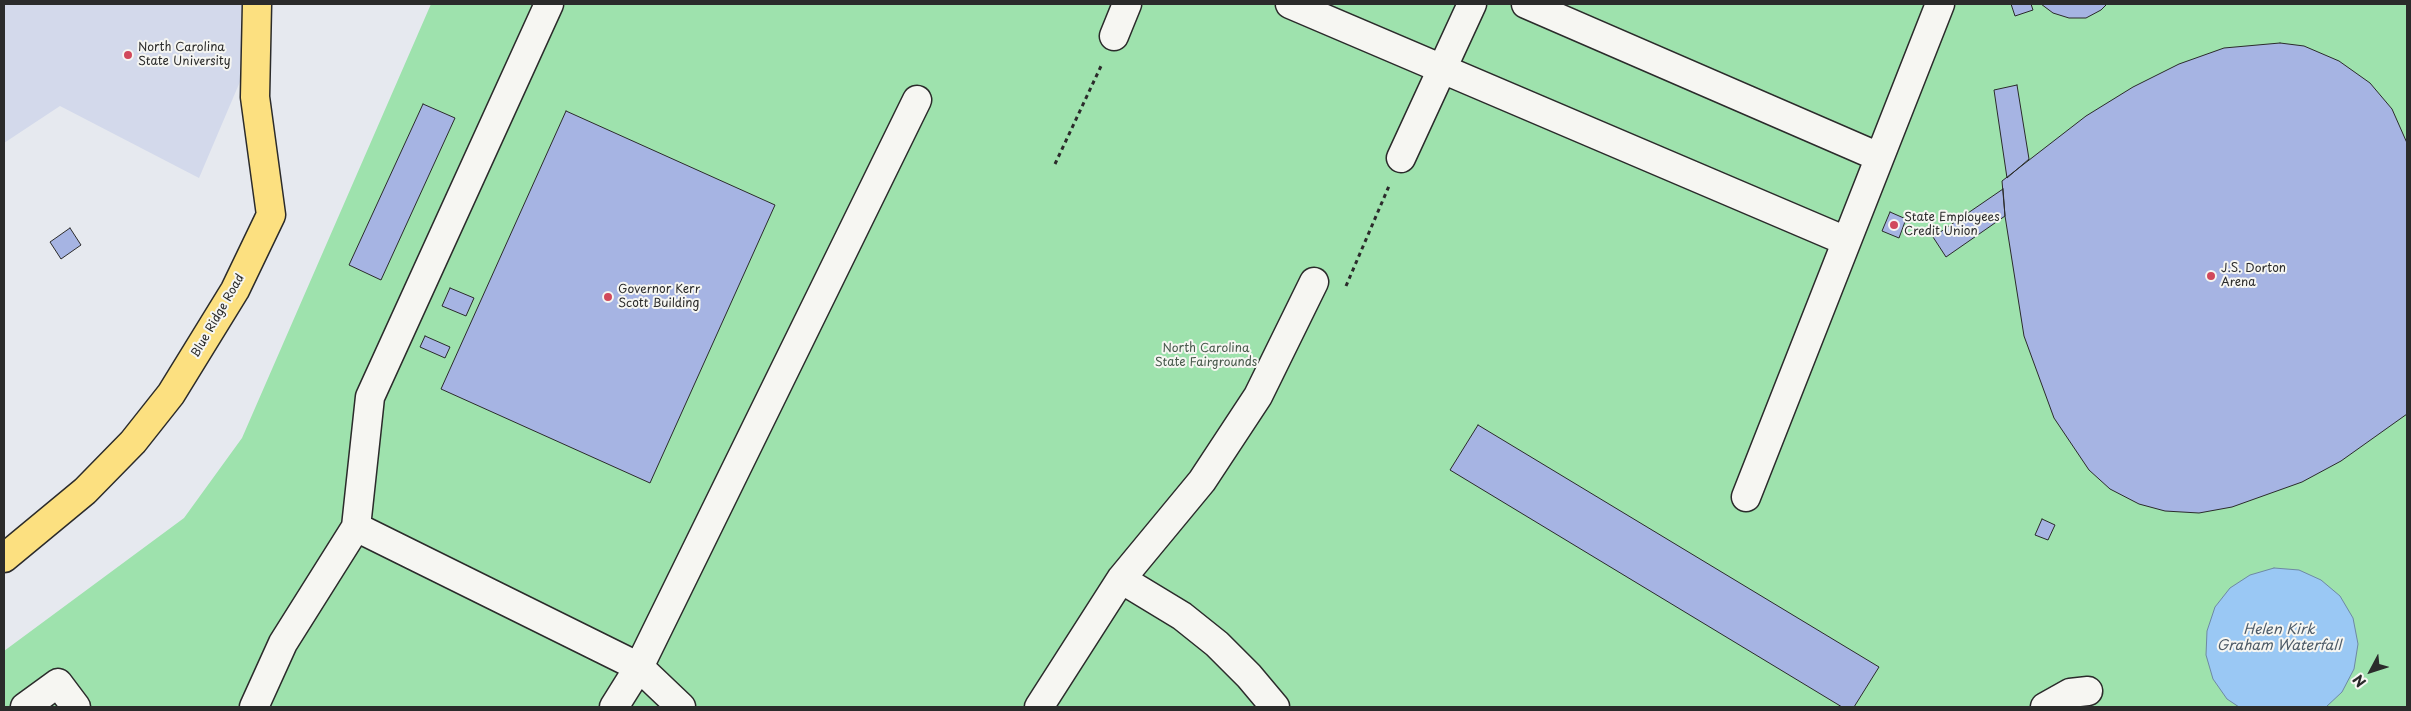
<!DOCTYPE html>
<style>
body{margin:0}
#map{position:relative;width:2411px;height:711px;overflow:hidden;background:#e6e9ef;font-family:"Playpen Sans",sans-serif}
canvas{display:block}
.frame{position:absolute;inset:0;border:5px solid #2b2b2b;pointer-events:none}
.north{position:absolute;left:2346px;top:646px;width:50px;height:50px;-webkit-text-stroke:4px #f6f6f2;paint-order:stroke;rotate:230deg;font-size:14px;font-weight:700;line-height:20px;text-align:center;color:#2b2b2b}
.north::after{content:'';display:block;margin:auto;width:18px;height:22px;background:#2b2b2b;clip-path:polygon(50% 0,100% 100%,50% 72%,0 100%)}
</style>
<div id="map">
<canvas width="2411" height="711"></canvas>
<div class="frame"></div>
<div class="north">N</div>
</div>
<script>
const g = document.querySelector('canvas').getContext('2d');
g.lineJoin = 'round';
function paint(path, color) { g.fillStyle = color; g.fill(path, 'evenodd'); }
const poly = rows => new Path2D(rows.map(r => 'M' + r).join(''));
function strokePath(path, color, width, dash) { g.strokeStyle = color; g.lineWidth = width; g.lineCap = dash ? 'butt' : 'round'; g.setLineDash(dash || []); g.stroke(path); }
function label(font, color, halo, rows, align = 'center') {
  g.font = font + ' "Playpen Sans",sans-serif'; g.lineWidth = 4; g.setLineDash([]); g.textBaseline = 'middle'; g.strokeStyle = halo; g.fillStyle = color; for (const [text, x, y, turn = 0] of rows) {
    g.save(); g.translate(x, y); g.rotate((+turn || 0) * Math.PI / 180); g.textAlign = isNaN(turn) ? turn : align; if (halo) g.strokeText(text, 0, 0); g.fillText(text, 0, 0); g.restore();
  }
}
const built = poly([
 [4,4,273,4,199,178,60,106,4,143]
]);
const green = poly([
 [431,4,2407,4,2407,707,4,707,4,651,184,518,242,438]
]);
const water = poly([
 [2274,568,2299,570,2321,580,2340,596,2353,618,2358,644,2354,669,2342,692,2326,707,2239,707,2227,699,2213,679,2206,655,2207,631,2215,607,2230,588,2250,575,2274,568]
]);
const building = poly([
 [2011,4,2031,4,2033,10,2015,16,2011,4],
 [2041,4,2107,4,2101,10,2086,18,2069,18,2053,13,2041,4],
 [2280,43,2304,46,2339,61,2370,83,2392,109,2407,143,2407,414,2341,461,2302,482,2232,507,2199,513,2165,511,2139,504,2110,489,2089,470,2054,418,2024,336,2005,216,2002,181,2086,116,2133,87,2179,64,2224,48,2280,43],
 [2017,85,2029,159,2007,178,1994,90,2017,85],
 [423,104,455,118,381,280,349,265,423,104],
 [566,111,775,205,650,483,441,389,566,111],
 [2003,189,2005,216,1946,257,1933,237,2003,189],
 [1890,212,1906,219,1899,238,1882,231,1890,212],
 [70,228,81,245,61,259,50,242,70,228],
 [450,288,474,298,466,316,442,306,450,288],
 [425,336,450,347,445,358,420,347,425,336],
 [1478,425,1879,667,1854,707,1842,707,1450,470,1478,425],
 [2042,519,2055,525,2048,540,2035,535,2042,519]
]);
const path = poly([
 [1055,164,1102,64],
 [1346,286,1389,186]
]);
const minor = poly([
 [1290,4,1846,241],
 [1526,4,1879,157],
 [1114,36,1127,4],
 [1401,158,1472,4],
 [1746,497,1940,4],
 [356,527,639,667,614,707],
 [1121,579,1182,616,1217,644,1249,676,1275,707],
 [25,707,58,683,76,707],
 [254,707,283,643,356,527,370,397,549,4],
 [681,707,639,667,917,100],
 [1039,707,1121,579,1202,481,1258,396,1314,282],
 [2045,707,2070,693,2088,691]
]);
const major = poly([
 [4,558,85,491,133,442,171,394,235,290,271,215,255,97,257,4]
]);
const markers = [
 [128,55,5,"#d1495b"],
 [1894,225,5,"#d1495b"],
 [2211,276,5,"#d1495b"],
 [608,297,5,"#d1495b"]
];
const poiNames = [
 ["North Carolina",138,48],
 ["State University",138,62],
 ["State Employees",1904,218],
 ["Credit Union",1904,232],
 ["J.S. Dorton",2221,269],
 ["Arena",2221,283],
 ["Governor Kerr",618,290],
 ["Scott Building",618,304]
];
const streetNames = [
 ["Blue Ridge Road",218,316,-60]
];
const parkNames = [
 ["North Carolina",1206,349],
 ["State Fairgrounds",1206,363]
];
const waterNames = [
 ["Helen Kirk",2279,630],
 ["Graham Waterfall",2279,646]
];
paint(built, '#d3d9eb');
paint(green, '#9ee2ad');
paint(water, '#9ac8f4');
strokePath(water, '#6e89a4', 1);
paint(building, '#a6b4e3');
strokePath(building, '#2b2b2b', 1);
strokePath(minor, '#2b2b2b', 31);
strokePath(major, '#2b2b2b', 31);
strokePath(path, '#2b2b2b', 3, [4, 4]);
strokePath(minor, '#f6f6f2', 28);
strokePath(major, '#fce080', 28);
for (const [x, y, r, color] of markers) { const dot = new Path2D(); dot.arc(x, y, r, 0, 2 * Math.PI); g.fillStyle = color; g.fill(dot); strokePath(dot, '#f6f6f2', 2); }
label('12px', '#2b2b2b', '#f6f6f2', poiNames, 'left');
label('12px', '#2b2b2b', '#f6f6f2', streetNames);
label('12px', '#48594c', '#f6f6f2', parkNames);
label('italic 14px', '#4c5a67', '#f6f6f2', waterNames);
</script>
